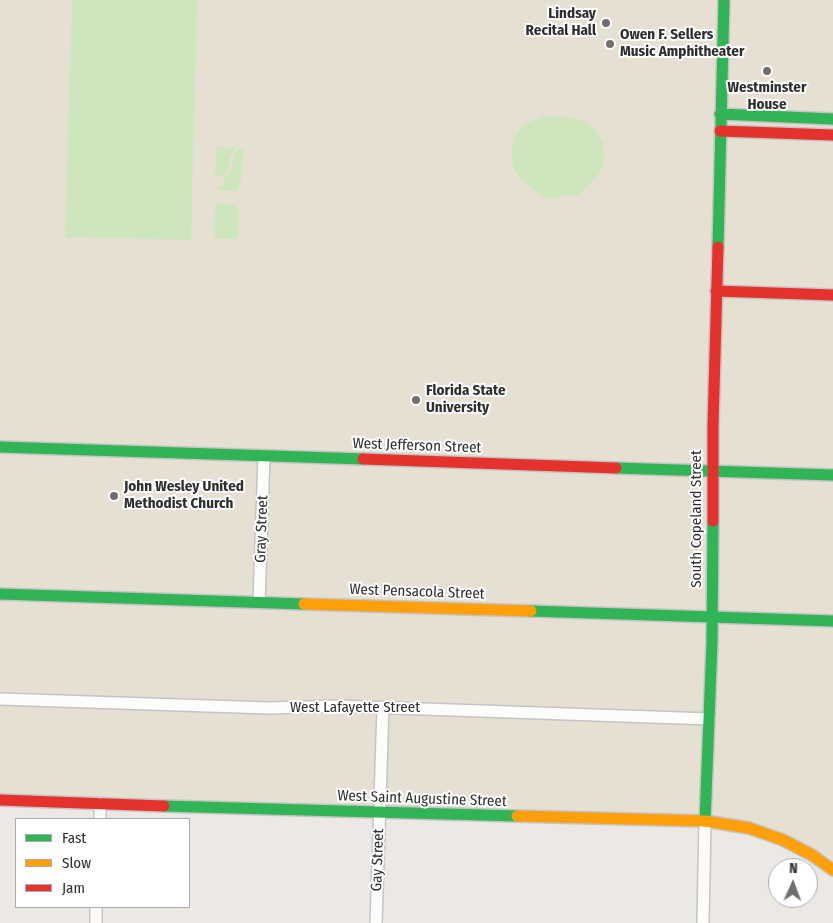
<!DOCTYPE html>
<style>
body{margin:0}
#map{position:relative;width:833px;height:923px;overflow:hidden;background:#ece8e4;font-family:"Fira Sans Condensed",sans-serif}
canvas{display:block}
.legend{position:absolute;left:15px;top:818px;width:175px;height:90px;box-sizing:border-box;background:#fff;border:1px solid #ababab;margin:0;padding:6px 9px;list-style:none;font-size:15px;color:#2e2e2e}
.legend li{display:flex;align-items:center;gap:10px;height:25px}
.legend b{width:25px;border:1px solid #ababab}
.north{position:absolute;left:768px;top:858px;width:50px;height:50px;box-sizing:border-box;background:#fff;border:1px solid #ababab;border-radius:50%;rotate:2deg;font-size:14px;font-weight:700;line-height:20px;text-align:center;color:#2e2e2e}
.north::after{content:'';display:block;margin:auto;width:18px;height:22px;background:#706f6e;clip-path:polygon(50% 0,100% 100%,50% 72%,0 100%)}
</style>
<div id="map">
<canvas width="833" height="923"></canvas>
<ul class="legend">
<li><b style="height:6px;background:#30b455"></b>Fast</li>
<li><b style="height:6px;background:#ff9f0a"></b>Slow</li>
<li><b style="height:6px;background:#e5322d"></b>Jam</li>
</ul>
<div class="north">N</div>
</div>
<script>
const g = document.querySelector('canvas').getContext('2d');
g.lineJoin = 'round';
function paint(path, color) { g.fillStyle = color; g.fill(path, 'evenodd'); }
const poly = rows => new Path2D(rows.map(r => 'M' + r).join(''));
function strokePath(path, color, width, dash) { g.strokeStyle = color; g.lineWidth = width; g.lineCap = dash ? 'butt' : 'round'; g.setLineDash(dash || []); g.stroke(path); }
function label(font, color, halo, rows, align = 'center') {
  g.font = font + ' "Fira Sans Condensed",sans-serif'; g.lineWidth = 4; g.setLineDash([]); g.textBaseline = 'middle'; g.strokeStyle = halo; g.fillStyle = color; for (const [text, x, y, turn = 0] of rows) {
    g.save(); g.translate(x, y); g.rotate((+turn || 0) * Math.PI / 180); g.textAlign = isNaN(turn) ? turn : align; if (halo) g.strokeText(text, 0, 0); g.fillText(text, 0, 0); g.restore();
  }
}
const education = poly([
 [0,0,833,0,833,870,749,828,0,800]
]);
const green = poly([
 [72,0,197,0,191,240,65,237],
 [543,116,568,117,586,121,593,126,603,142,604,160,601,171,579,196,567,195,552,199,542,197,520,178,513,167,512,152,513,142,517,133,520,128,529,122],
 [216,146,225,146,225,150,236,146,230,157,228,170,222,176,215,177],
 [239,148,243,149,241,181,238,191,219,191,218,189,223,185,223,180,231,171,233,156],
 [217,203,236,205,239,211,238,239,217,239,214,236,215,205]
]);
const street = poly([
 [259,602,264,456],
 [0,699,268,708,338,706,709,719],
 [100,819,100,803],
 [96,923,96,907],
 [376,923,383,707],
 [703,923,705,821]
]);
const fast = poly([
 [720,114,833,119],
 [718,247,724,0],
 [0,447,363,459],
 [616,468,833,475],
 [0,594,304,604],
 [531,611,833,621],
 [164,806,517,816],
 [705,821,712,642,713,521]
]);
const slow = poly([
 [304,604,531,611],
 [517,816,705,821,749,828,783,840,812,855,833,870]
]);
const jam = poly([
 [720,131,833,135],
 [716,291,833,295],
 [363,459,616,468],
 [713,521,713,426,718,247],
 [0,800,164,806]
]);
const markers = [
 [606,23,5,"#706f6e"],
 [610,44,5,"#706f6e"],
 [767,71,5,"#706f6e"],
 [416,400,5,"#706f6e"],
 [114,496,5,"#706f6e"]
];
const poiNames = [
 ["Lindsay",596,14,"right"],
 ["Recital Hall",596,31,"right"],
 ["Owen F. Sellers",620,35],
 ["Music Amphitheater",620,52],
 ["Westminster",767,88,"center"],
 ["House",767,105,"center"],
 ["Florida State",426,391],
 ["University",426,408],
 ["John Wesley United",124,487],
 ["Methodist Church",124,504]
];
const streetNames = [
 ["West Jefferson Street",417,446,2],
 ["South Copeland Street",697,519,-90],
 ["Gray Street",262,529,-88],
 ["West Pensacola Street",417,592,2],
 ["West Lafayette Street",355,708],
 ["West Saint Augustine Street",422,799,2],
 ["Gay Street",378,860,-88]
];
paint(education, '#e6e0d3');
paint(green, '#cee6be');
strokePath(street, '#c5c4c5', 14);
strokePath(fast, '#c5c4c5', 14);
strokePath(slow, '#c5c4c5', 14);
strokePath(jam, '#c5c4c5', 14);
strokePath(street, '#fcfcfb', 11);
strokePath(fast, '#30b455', 11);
strokePath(slow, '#ff9f0a', 11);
strokePath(jam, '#e5322d', 11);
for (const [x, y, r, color] of markers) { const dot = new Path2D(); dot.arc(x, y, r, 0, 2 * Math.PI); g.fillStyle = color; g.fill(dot); strokePath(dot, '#fff', 2); }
label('bold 15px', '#2e2e2e', '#fff', poiNames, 'left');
label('15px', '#2e2e2e', '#fff', streetNames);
</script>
